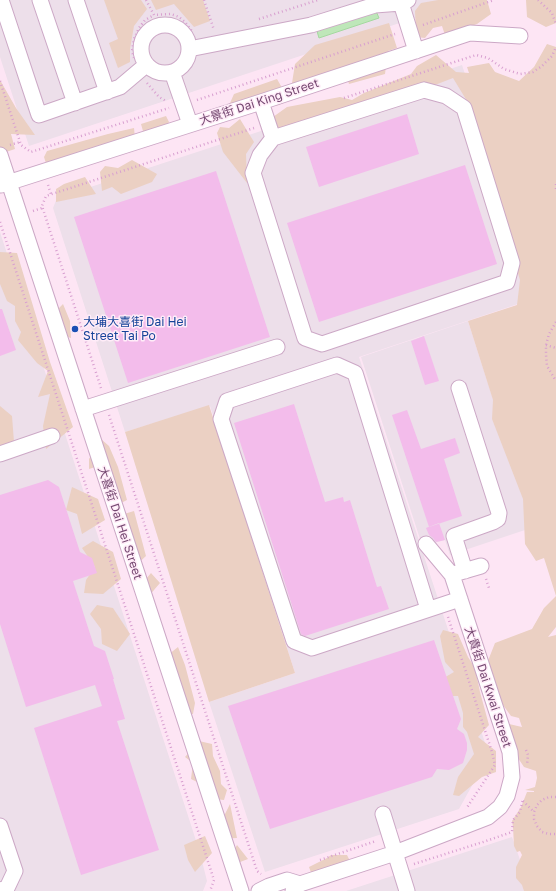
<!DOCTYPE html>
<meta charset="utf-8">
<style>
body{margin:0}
canvas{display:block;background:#fde5f4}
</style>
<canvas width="556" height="891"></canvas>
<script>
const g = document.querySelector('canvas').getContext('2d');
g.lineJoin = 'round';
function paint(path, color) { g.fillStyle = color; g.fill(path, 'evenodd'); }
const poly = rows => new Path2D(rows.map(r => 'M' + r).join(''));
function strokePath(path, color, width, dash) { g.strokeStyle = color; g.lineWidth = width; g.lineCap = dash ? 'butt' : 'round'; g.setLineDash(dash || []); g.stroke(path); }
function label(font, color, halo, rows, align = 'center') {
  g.font = font + ' "Golos Text","Noto Sans TC",sans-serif'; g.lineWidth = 3; g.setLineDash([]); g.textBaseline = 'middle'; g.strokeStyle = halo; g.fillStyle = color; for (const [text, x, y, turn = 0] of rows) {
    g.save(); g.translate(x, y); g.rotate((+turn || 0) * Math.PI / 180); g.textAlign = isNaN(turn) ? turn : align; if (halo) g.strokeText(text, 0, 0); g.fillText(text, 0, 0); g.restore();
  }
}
const industrial = poly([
 [0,0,469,0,29,146,0,57],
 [462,65,539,297,359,357,489,755,459,809,265,872,209,702,295,673,210,406,125,432,53,208,57,198],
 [0,232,200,853,207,881,203,891,0,891],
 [468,321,534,527,450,555,445,540,431,544,422,545,361,357],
 [512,837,531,891,346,891]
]);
const green = poly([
 [104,0,141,0,147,9,134,26,130,49,130,62,118,68,109,43,118,39],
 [151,0,203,0,210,21,194,27,174,4,156,10],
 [438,0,487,0,491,14,477,24,445,35,442,26,433,28,425,38,416,37,415,11,421,3],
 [526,0,556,0,556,23,546,27,527,17],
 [389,23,397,48,388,51,385,74,349,84,344,69,305,91,292,83,295,64,315,45],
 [547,44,556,47,556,596,544,558,536,561,525,544,523,499,492,419,493,400,468,321,517,305,520,280,467,101,453,78,409,95,277,139,273,117,287,107,340,97,352,100,364,93,411,74,417,66,436,55,456,72,469,73,467,67,489,63,495,72,519,81,534,67],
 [277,79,289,100,279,105,239,112,230,103,234,94],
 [0,80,16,108,35,135,11,134,15,149,0,154],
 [166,116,169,122,161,137,146,142,141,124],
 [240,119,254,142,246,154,247,183,223,152,217,133,220,127,229,128],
 [134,128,136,148,50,176,44,157,47,151,108,134],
 [132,160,157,174,152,182,121,194,112,187,102,191,100,172,105,166,118,168],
 [85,177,96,194,56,202,56,189,64,184],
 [0,252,17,253,50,362,73,427,46,449,43,426,50,394,38,397,48,371,37,363,18,340,21,332,15,321,15,306,7,301,0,284],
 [63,304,70,321,71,338,52,332,58,309],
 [209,405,295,673,209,702,125,432],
 [0,406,12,416,14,442,0,446],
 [101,439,109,446,118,467,127,500,121,503,108,463,89,469,89,459],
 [72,487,98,499,105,520,82,534,77,514,66,510],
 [134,511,146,556,132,569,124,514],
 [93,541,113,552,121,579,103,594,84,593,86,580,95,567,82,548],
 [151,573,160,583,142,604,135,592],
 [556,596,556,627,548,637,556,635,556,891,524,891,522,885,516,878,516,867,522,855,520,851,517,852,514,846,513,827,512,821,521,807,527,792,534,792,534,791,525,790,535,787,537,778,536,771,524,767,518,758,512,742,509,724,522,727,519,718,511,716,503,705,480,681,495,643,532,629,544,608],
 [97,605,113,608,130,634,117,651,102,644,101,629,90,614],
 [443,630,458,634,468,657,475,668,480,692,489,725,478,737,496,751,496,772,482,777,459,796,453,795,458,777,474,754,467,732,463,727,463,713,458,696,447,696,442,679,454,672,445,662,440,636],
 [178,647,185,665,195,703,193,714,175,715,176,709,168,683,159,666,168,655],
 [199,741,212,744,213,756,220,771,221,784,227,790,224,800,206,798,201,784,191,779,193,763,185,757],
 [230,804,237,838,217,839,225,814],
 [205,836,212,853,195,872,188,860,184,845],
 [237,845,248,859,227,867,226,863],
 [331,855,347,855,353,867,314,881,309,867,327,858]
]);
const water = poly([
 [376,11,379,18,319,38,317,31,376,11]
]);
const building = poly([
 [407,114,419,154,319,187,306,147],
 [465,165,497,264,319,322,287,223],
 [216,171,270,337,128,383,74,217],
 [0,309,2,309,16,350,0,356],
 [424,336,439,381,425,385,411,341],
 [294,404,325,502,343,497,344,502,350,500,377,587,381,586,389,609,305,636,301,634,234,423],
 [407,410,421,449,455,438,460,453,444,459,462,516,429,527,392,415],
 [48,480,59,487,80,552,92,558,97,573,73,581,94,646,105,651,114,679,113,679,125,719,117,721,159,850,81,875,34,728,102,706,95,685,26,707,0,624,0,495],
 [439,523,445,540,436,542,433,538,429,535,426,528],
 [434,640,461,719,457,729,464,734,467,743,467,750,463,763,449,770,437,769,432,777,270,829,228,706]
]);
const path = poly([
 [146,0,154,15,171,14,179,17,185,22,191,30,193,33],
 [204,0,214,30],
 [538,0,552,13,556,24],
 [259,19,318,0],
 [423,25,494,0],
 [134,58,132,51,134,39,139,28,145,20,154,15],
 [0,81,21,145,31,152,169,108],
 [147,83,159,97,166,101],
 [344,98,476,55,488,58,504,69,520,74,533,72,542,66,552,56,556,47],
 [197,100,395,34],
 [10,145,20,142],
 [556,184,556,191],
 [48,185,51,194],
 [33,211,42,208],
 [0,222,214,880,210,891],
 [556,322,549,334,546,345,546,355,547,366,556,381],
 [546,345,556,348],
 [101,388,42,206,46,196,254,128],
 [109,415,257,871,261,874],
 [486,579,489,588],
 [448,617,492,752,495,765,466,809],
 [526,750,528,755,527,765],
 [556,797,549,797,542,800,537,805,534,812,534,819,537,826,542,832,549,834,556,834],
 [523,801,534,812],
 [320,860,376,841],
 [414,864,483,842,512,832,513,820,520,812,523,799]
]);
const minor = poly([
 [1,0,39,115,120,87,146,65],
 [40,0,75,103],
 [76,0,107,92],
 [401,3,416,51],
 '141 49a24 24 0 1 1 48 0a24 24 0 1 1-48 0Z',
 [189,49,311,25,375,5,401,3,408,0],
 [172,72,190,124],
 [424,90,446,96,464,108,512,263,507,282,322,344,305,338,253,173,260,155,273,138,424,90],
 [261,102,273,138],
 [0,155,241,891],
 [1,185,261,102,470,33,520,36],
 [459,388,499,513,498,519,493,522,454,536,465,571],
 [83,409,277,347],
 [0,454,52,436],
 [457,573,481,566],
 [428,609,355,373,337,365,227,401,221,419,294,641,312,648,460,599],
 [383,814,407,891],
 [0,826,15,871,7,888,0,890],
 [259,891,269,886,287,880,300,884],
 [293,891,300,884,395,853,488,817,500,807,507,796,512,777,510,752,452,575,426,544]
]);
const markers = [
 [75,329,4,"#1a4fb4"]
];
const streetNames = [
 ["大景街 Dai King Street",259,102,-18],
 ["大喜街 Dai Hei Street",120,523,72],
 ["大貴街 Dai Kwai Street",488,687,72]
];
const transitNames = [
 ["大埔大喜街 Dai Hei",83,322],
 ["Street Tai Po",83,336]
];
paint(industrial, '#eddfea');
paint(green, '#ebd0c3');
paint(water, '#bee7b9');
strokePath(water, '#a4d99f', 1);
paint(building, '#f3bceb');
strokePath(minor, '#cca8c6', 17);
strokePath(path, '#d89fd0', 2.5, [1, 3]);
strokePath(minor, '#fff', 15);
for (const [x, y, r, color] of markers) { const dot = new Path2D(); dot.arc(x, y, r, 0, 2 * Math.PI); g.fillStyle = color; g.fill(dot); strokePath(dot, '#ffecf8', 1.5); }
label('12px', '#764972', '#ffecf8', streetNames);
label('12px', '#164399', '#ffecf8', transitNames, 'left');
</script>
